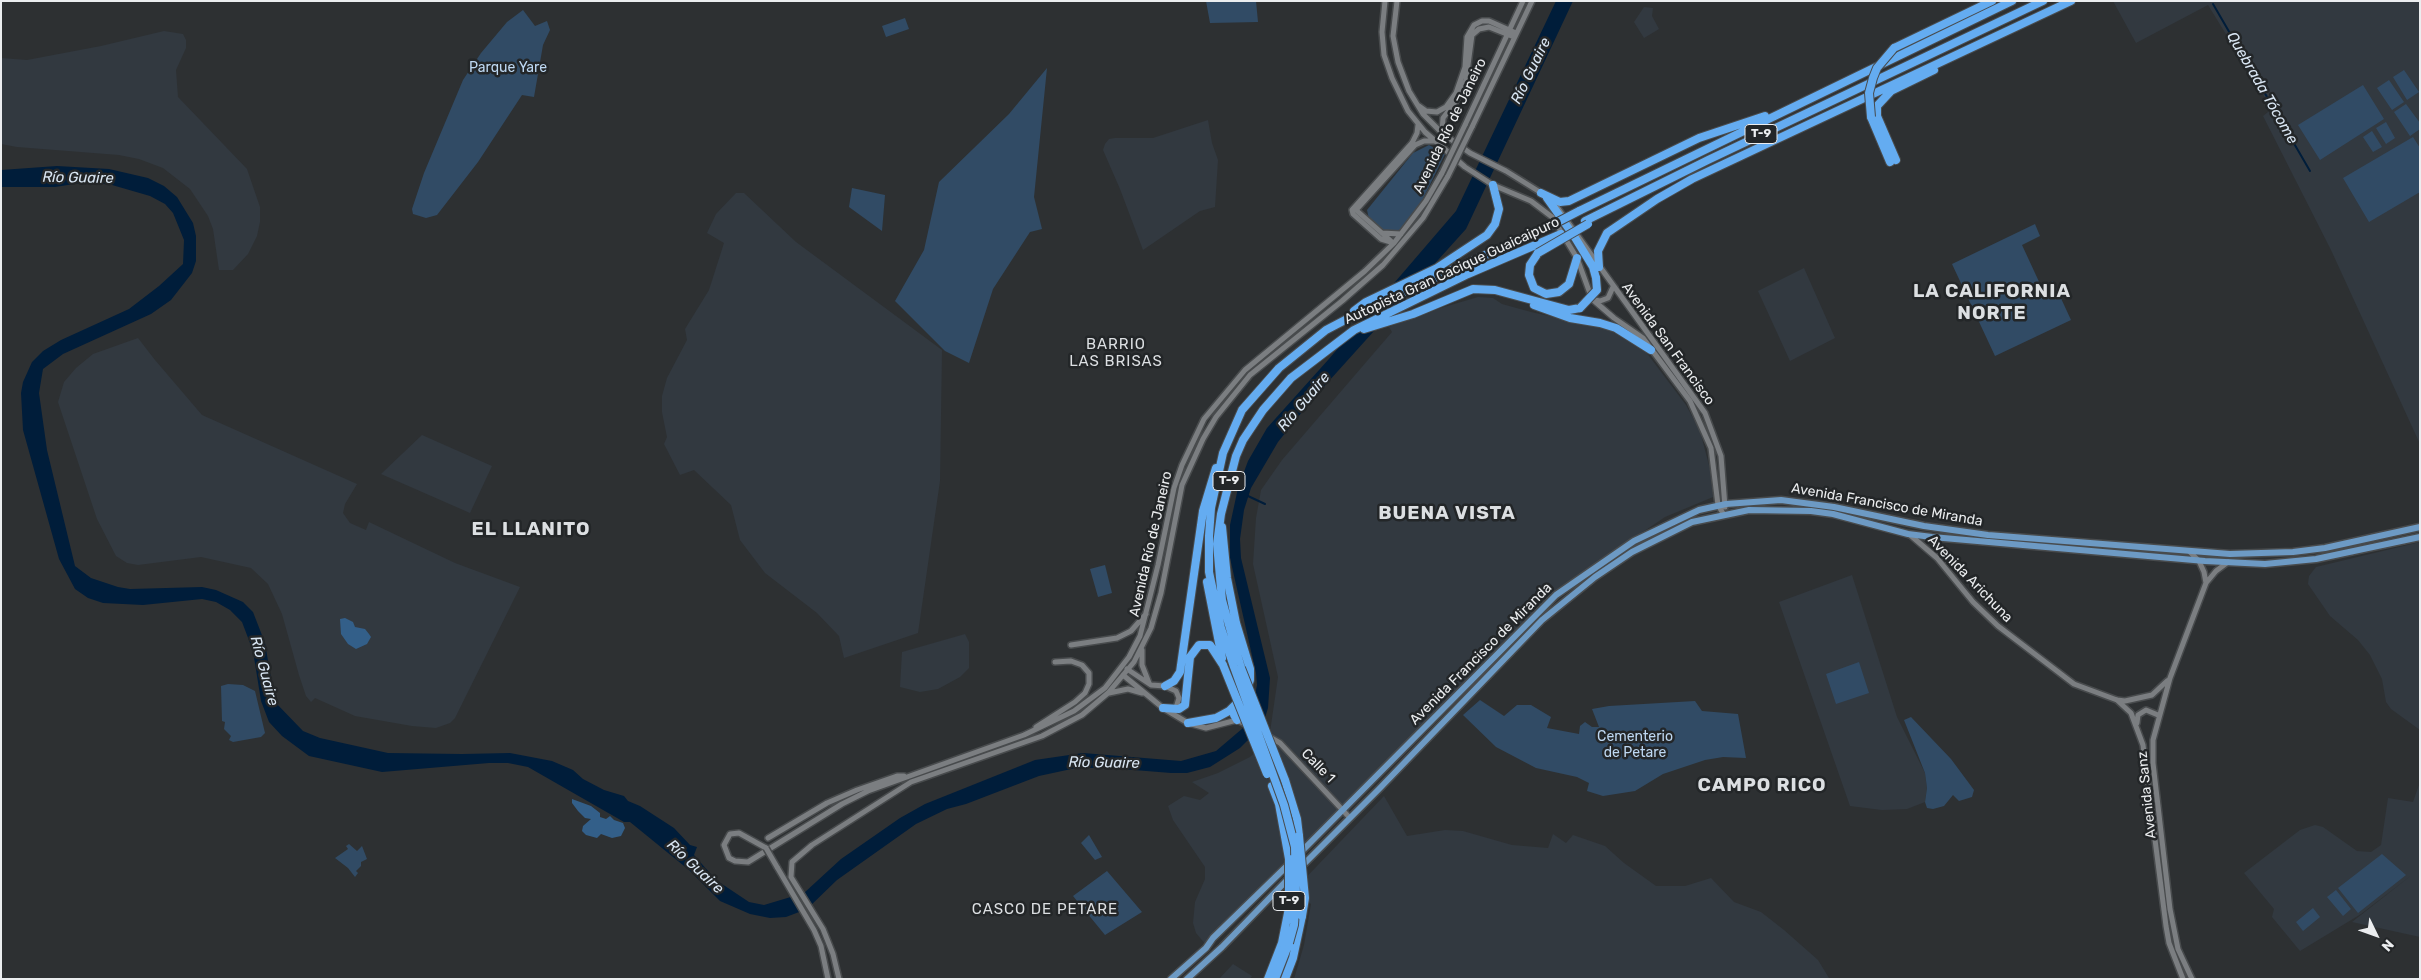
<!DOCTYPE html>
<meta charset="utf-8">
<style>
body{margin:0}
#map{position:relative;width:2421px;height:980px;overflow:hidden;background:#2d3032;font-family:Rubik,sans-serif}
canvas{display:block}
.frame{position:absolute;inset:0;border:2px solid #ebedef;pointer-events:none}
.north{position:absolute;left:2351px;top:910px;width:50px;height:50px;-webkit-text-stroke:4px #232628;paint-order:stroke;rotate:132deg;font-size:14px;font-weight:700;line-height:20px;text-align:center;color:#ebedef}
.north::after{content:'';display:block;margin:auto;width:18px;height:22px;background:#ebedef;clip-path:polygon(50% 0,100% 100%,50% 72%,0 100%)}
</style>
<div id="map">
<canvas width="2421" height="980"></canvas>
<div class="frame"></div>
<div class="north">N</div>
</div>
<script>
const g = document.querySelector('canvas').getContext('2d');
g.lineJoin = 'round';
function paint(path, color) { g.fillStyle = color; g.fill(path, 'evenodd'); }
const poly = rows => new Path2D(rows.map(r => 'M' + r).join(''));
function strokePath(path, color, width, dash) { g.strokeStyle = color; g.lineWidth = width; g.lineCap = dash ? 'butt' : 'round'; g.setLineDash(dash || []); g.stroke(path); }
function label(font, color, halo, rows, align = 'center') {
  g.font = font + ' Rubik,sans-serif'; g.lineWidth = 5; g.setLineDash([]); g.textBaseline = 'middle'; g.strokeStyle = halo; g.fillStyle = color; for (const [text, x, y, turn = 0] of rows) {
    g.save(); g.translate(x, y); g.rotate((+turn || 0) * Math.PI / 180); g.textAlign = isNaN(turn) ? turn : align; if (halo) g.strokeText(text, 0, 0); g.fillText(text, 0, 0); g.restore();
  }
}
const built = poly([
 [2113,1,2420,1,2420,444,2331,250,2263,116,2272,109,2208,5,2136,43],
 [1644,7,1653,8,1652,16,1659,29,1644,38,1634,22],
 [164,31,183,34,186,40,186,48,176,70,178,97,247,169,260,207,260,222,257,236,248,254,233,270,219,270,213,229,208,216,190,189,163,168,139,159,119,155,17,147,1,144,1,58,27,60,101,46],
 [1208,120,1212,143,1218,160,1215,207,1200,211,1143,250,1120,189,1103,150,1105,144,1109,139,1115,138,1153,138],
 [736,193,744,193,796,242,942,350,940,481,918,633,844,658,839,636,817,613,765,573,740,540,731,505,694,470,680,475,664,444,667,437,662,412,662,396,667,378,687,340,685,329,709,290,724,243,707,233,716,214],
 [1804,268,1835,338,1790,361,1758,291],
 [1478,297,1493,298,1502,304,1531,312,1609,329,1646,352,1686,405,1700,431,1710,469,1713,497,1665,517,1572,580,1206,945,1196,933,1193,923,1195,902,1205,879,1205,867,1173,820,1168,806,1184,796,1200,800,1209,793,1192,782,1218,773,1250,757,1263,745,1270,732,1278,677,1253,564,1256,518,1261,490,1282,460,1392,332,1389,327,1434,310],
 [138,338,155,360,202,415,357,484,345,504,343,513,350,523,366,530,369,522,455,563,520,587,455,718,450,723,436,728,412,726,355,716,315,698,311,702,306,696,299,675,282,614,268,584,251,568,201,557,138,565,127,563,116,556,97,519,58,402,64,382,76,368,93,354],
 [422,435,492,466,470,513,381,474],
 [2420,542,2420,730,2391,709,2386,702,2382,679,2370,655,2358,640,2330,616,2308,584,2309,576,2316,567],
 [1852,575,1897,717,1925,773,1927,788,1925,802,1907,809,1882,810,1850,806,1779,602],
 [965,634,969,642,969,668,960,677,938,689,920,692,900,687,902,652],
 [2420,782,2420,937,2352,922,2413,874,2361,914,2300,951,2272,917,2274,909,2244,873,2300,830,2315,825,2323,827,2357,851,2371,852,2381,845,2388,798,2413,802],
 [1384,796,1407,836,1445,830,1463,831,1512,845,1548,848,1553,834,1566,843,1573,835,1605,846,1624,863,1656,886,1685,886,1711,878,1734,902,1761,912,1784,930,1818,960,1829,978,1294,979,1304,945,1311,904,1295,889],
 [1233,964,1252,976,1250,979,1219,979]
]);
const green = poly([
 [1206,1,1256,1,1258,22,1210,23],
 [523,10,535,26,547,21,550,30,543,45,534,97,522,95,478,162,437,215,426,218,413,214,412,209,424,173,463,80,481,53,507,22],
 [905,18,909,29,886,37,882,26],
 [1047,68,1034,197,1042,229,1030,232,993,289,969,363,945,351,895,301,924,250,939,182,1009,114],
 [2404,70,2419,92,2407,100,2393,77],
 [2389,80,2404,102,2392,110,2377,88],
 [2363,85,2384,119,2320,160,2298,125],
 [2406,104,2420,123,2420,129,2410,136,2394,112],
 [2386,122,2395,138,2386,144,2376,128],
 [2372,131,2382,147,2373,152,2363,137],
 [2413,137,2420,148,2420,192,2369,222,2343,178],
 [1429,145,1445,154,1416,213,1400,230,1394,232,1383,230,1369,219,1367,210,1413,153],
 [852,188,885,195,882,231,849,207],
 [2035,224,2040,236,2022,245,2041,286,2053,281,2071,320,1995,356,1952,264],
 [1105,565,1112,593,1098,597,1090,569],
 [1859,662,1869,693,1836,704,1826,674],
 [228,684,243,685,255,691,265,733,261,737,233,742,229,740,231,736,224,729,225,722,222,721,221,686],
 [1480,700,1504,716,1517,705,1531,705,1551,717,1547,728,1579,734,1580,726,1585,722,1592,727,1599,727,1592,709,1609,706,1695,701,1702,711,1738,714,1746,758,1723,757,1705,760,1663,774,1635,791,1603,796,1587,791,1589,783,1577,777,1536,768,1496,747,1463,715],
 [1911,717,1951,759,1974,790,1972,797,1959,801,1953,795,1944,806,1933,809,1927,808,1925,802,1927,788,1925,773,1904,720],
 [1089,835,1102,857,1095,860,1081,843],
 [349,844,357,851,362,846,367,859,361,862,361,866,356,871,358,873,355,877,348,868,335,858,348,849,346,846],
 [2382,854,2406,875,2358,913,2338,888],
 [1107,871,1142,912,1105,935,1073,896],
 [2336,890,2351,909,2343,916,2327,897],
 [2313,908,2320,917,2303,931,2296,922]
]);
const forest = poly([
 [345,618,353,622,355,627,365,629,369,634,371,637,367,644,356,649,348,644,341,634,340,619],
 [572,799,591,806,600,813,600,817,606,819,610,816,614,820,623,823,625,828,621,836,612,838,601,834,597,838,586,835,582,831,583,826,591,819,585,818,578,811,572,803]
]);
const water = poly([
 [1556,1,1573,1,1466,229,1310,402,1278,442,1251,488,1244,510,1240,539,1241,558,1270,678,1268,708,1264,721,1256,732,1240,748,1210,767,1187,773,1171,773,1109,768,1076,768,1039,776,966,804,947,809,916,824,837,880,807,909,786,917,770,918,750,914,720,901,689,870,630,822,624,822,528,767,508,763,489,763,382,772,309,756,282,736,269,722,261,701,253,651,242,622,230,610,216,602,202,599,143,605,103,603,88,598,75,589,59,559,23,430,21,393,23,382,32,362,43,351,61,340,129,309,159,286,183,264,184,240,173,213,165,204,150,196,112,185,87,182,55,187,1,187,1,170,57,166,109,169,148,178,164,186,177,197,193,223,196,236,196,261,192,273,171,300,151,314,63,354,43,369,39,393,47,450,75,566,91,578,118,587,130,589,202,587,216,590,243,602,253,612,265,643,275,702,303,731,320,738,388,753,462,754,510,753,552,761,573,770,583,779,604,790,624,796,628,801,640,806,674,828,690,845,697,847,694,855,716,880,749,902,764,905,804,893,841,859,900,818,925,804,1035,760,1083,753,1181,761,1216,751,1243,728,1252,711,1257,685,1256,673,1230,558,1230,525,1238,488,1248,461,1267,428,1328,360,1456,211]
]);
const stream = poly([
 [2213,4,2310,171],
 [1248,496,1265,504]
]);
const minor = poly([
 [1385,1,1382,32,1384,55,1392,78,1408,111,1425,132,1465,167,1493,185,1531,201,1552,217,1577,258,1592,299,1614,318,1643,338,1690,401,1711,448,1718,505,1724,515],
 [1397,1,1393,36,1398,62,1409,91,1423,114,1442,133,1470,153,1506,171,1543,194],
 [1419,106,1426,111,1437,112,1446,107,1456,93,1465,67,1467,37,1474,25,1482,21,1489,21,1516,33],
 [1465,125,1523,1],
 [1472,127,1532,1],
 [1442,133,1443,118,1456,101,1466,80,1472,35,1479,29,1489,27,1514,37],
 [1557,207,1705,413,1721,456,1725,507],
 [1382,233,1401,234],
 [1391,241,1356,210,1415,145,1424,141,1434,141],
 [1394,243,1381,239,1353,214,1352,210,1412,143,1417,133,1418,125],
 [1595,300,1600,301,1608,298,1613,287],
 [1909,534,1937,558,1973,602,1998,626,2074,684,2117,700,2125,701,2152,695,2167,681],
 [2190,552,2199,561,2204,572,2206,583],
 [1071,645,1117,638,1131,631,1146,614],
 [1142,650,1142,665,1149,683],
 [1127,669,1151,685,1165,686,1176,691,1179,698,1175,711],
 [1123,675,1163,708,1188,723,1206,728,1237,720,1247,725],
 [1109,693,1128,689,1142,693],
 [2117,700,2131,713,2143,745,2166,926,2169,943,2183,979],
 [2137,723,2138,715,2146,710,2158,715],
 [1036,727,1075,702,1085,693,1089,684,1089,673,1082,665,1071,661,1055,662],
 [1268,736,1280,743,1350,818],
 [768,838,827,803,857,790,897,776,904,776],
 [766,848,739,833,730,834,724,845,729,858,735,861,748,862,842,804,868,791,1024,735,1074,711,1105,688,1129,657,1140,636,1158,565,1174,488,1182,465,1204,419,1245,370,1365,271,1394,243,1426,201,1442,173],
 [777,867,814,930,821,946,828,979],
 [839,979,833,954,823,929,791,877,792,862,812,845,911,782,1042,736,1082,715,1108,693,1134,662,1151,628,1161,593,1182,485,1203,439,1216,417,1250,375,1342,301,1383,265,1423,218,1448,176],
 [2192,979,2178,949,2170,909,2153,763,2153,740,2170,678,2206,583,2216,571,2228,562]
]);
const major = poly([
 [1298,855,1556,595,1634,541,1699,510,1726,504,1781,500,1834,507,1924,526,1988,535,2230,554,2293,552,2325,548,2420,527],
 [1301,867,1379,789,1542,620,1595,577,1632,552,1692,522,1749,510,1811,511,1833,514,1908,534,1932,537,2205,561,2265,564,2316,559,2420,537],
 [1171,979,1206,948,1213,938,1291,862],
 [1187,979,1222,947,1290,877]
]);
const highway = poly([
 [1894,48,1992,1],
 [1871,117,1890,162],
 [1896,160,1877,116,1877,106,1891,91,1934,70],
 [1541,193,1560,202,1569,201,1699,138,1765,116],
 [1547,198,1574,236,1593,267,1596,278],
 [1579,211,2012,1],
 [1585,221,1708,160,2043,1],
 [1538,253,1530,265,1529,275,1534,288,1546,294,1559,292,1569,284,1577,258],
 [1599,267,1598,251,1607,233,1657,199,1692,179,2071,1],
 [1534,305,1570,318,1600,323,1616,328,1651,350],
 [1354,311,1366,302,1437,268,1487,235,1495,224,1499,209,1493,185],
 [1364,329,1413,314,1473,289,1495,290,1569,310,1580,308],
 [1222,527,1227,578,1236,623,1250,669,1250,680,1247,689],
 [1207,582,1222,658],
 [1234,667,1221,628,1209,572,1209,536,1211,508,1223,453,1242,410,1279,368,1326,330,1368,308,1552,225],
 [1241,668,1222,600,1217,544,1221,514,1236,456,1243,440,1263,410,1291,378,1354,330,1468,274,1561,234],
 [1165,686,1174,681,1180,672,1203,511,1216,468],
 [1235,706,1234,715,1237,720],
 [1163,708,1179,709,1185,705,1190,657,1199,645,1210,645,1223,665],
 [1188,723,1216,718,1229,711,1241,699],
 [1285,780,1297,819,1299,836],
 [1272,786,1279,804,1289,859],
 [1268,979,1282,943],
 [1275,979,1289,943],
 [1285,979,1293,958,1302,916]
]);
const minorBridge = poly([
 [1442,173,1465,125],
 [1448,176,1472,127],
 [766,848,777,867]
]);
const highwayBridge = poly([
 [1871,117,1869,93,1873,78,1877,68,1894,48],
 [1552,225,1579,211],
 [1538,253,1588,224],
 [1580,308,1597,290,1596,278],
 [1223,665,1267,774],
 [1234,667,1284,805,1295,847,1296,896,1294,925,1289,943],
 [1241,668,1285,780],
 [1299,836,1305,898,1302,916],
 [1282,943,1289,908,1289,859]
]);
const shields = [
 [1761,134,32],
 [1229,481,32],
 [1289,901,32]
];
const shieldNames = [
 ["T-9",1761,134],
 ["T-9",1229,481],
 ["T-9",1289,901]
];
const parkNames = [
 ["Parque Yare",508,68],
 ["Cementerio",1635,737],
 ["de Petare",1635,753]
];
const streetNames = [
 ["Avenida Río de Janeiro",1450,126,-64],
 ["Autopista Gran Cacique Guaicaipuro",1452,271,-25],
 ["Avenida San Francisco",1668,344,54],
 ["Avenida Francisco de Miranda",1887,505,10],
 ["Avenida Río de Janeiro",1151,544,-77],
 ["Avenida Arichuna",1970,579,46],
 ["Avenida Francisco de Miranda",1481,654,-45],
 ["Calle 1",1318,766,46],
 ["Avenida Sanz",2147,795,-96]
];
const waterNames = [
 ["Río Guaire",1531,71,-64],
 ["Quebrada Tócome",2262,88,60],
 ["Río Guaire",78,178,1],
 ["Río Guaire",1304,402,-50],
 ["Río Guaire",264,671,75],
 ["Río Guaire",1104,763,1],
 ["Río Guaire",695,867,43]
];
const neighbourhoodNames = [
 ["BARRIO",1116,345],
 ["LAS BRISAS",1116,362],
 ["CASCO DE PETARE",1045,910]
];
const districtNames = [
 ["LA CALIFORNIA",1992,292],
 ["NORTE",1992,314],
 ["BUENA VISTA",1447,514],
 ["EL LLANITO",531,530],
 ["CAMPO RICO",1762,786]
];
paint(built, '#323940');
paint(green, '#314b65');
paint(forest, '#335f89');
paint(water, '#001d3a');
strokePath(stream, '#001d3a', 2);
strokePath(minor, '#484b4d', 8);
strokePath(major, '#484b4d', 9);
strokePath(highway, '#484b4d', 10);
strokePath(minor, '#7b7e81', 5);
strokePath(major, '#6d9ac4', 6);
strokePath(highway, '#64acf1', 8);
strokePath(minorBridge, '#484b4d', 8, []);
strokePath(highwayBridge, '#484b4d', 10, []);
strokePath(minorBridge, '#7b7e81', 5);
strokePath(highwayBridge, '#64acf1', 8);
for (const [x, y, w] of shields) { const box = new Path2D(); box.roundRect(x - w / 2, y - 9.5, w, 19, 4); g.fillStyle = '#232628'; g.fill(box); strokePath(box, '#ebedef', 1); }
label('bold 12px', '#ebedef', null, shieldNames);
label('14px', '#bdd7f1', '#232628', parkNames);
label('14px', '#ebedef', '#232628', streetNames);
label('italic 15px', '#d9e6f3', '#232628', waterNames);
g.letterSpacing = '1px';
label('15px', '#dcdfe2', '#232628', neighbourhoodNames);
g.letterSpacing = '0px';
g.letterSpacing = '1px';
label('bold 19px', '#dcdfe2', '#232628', districtNames);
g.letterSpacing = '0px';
</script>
